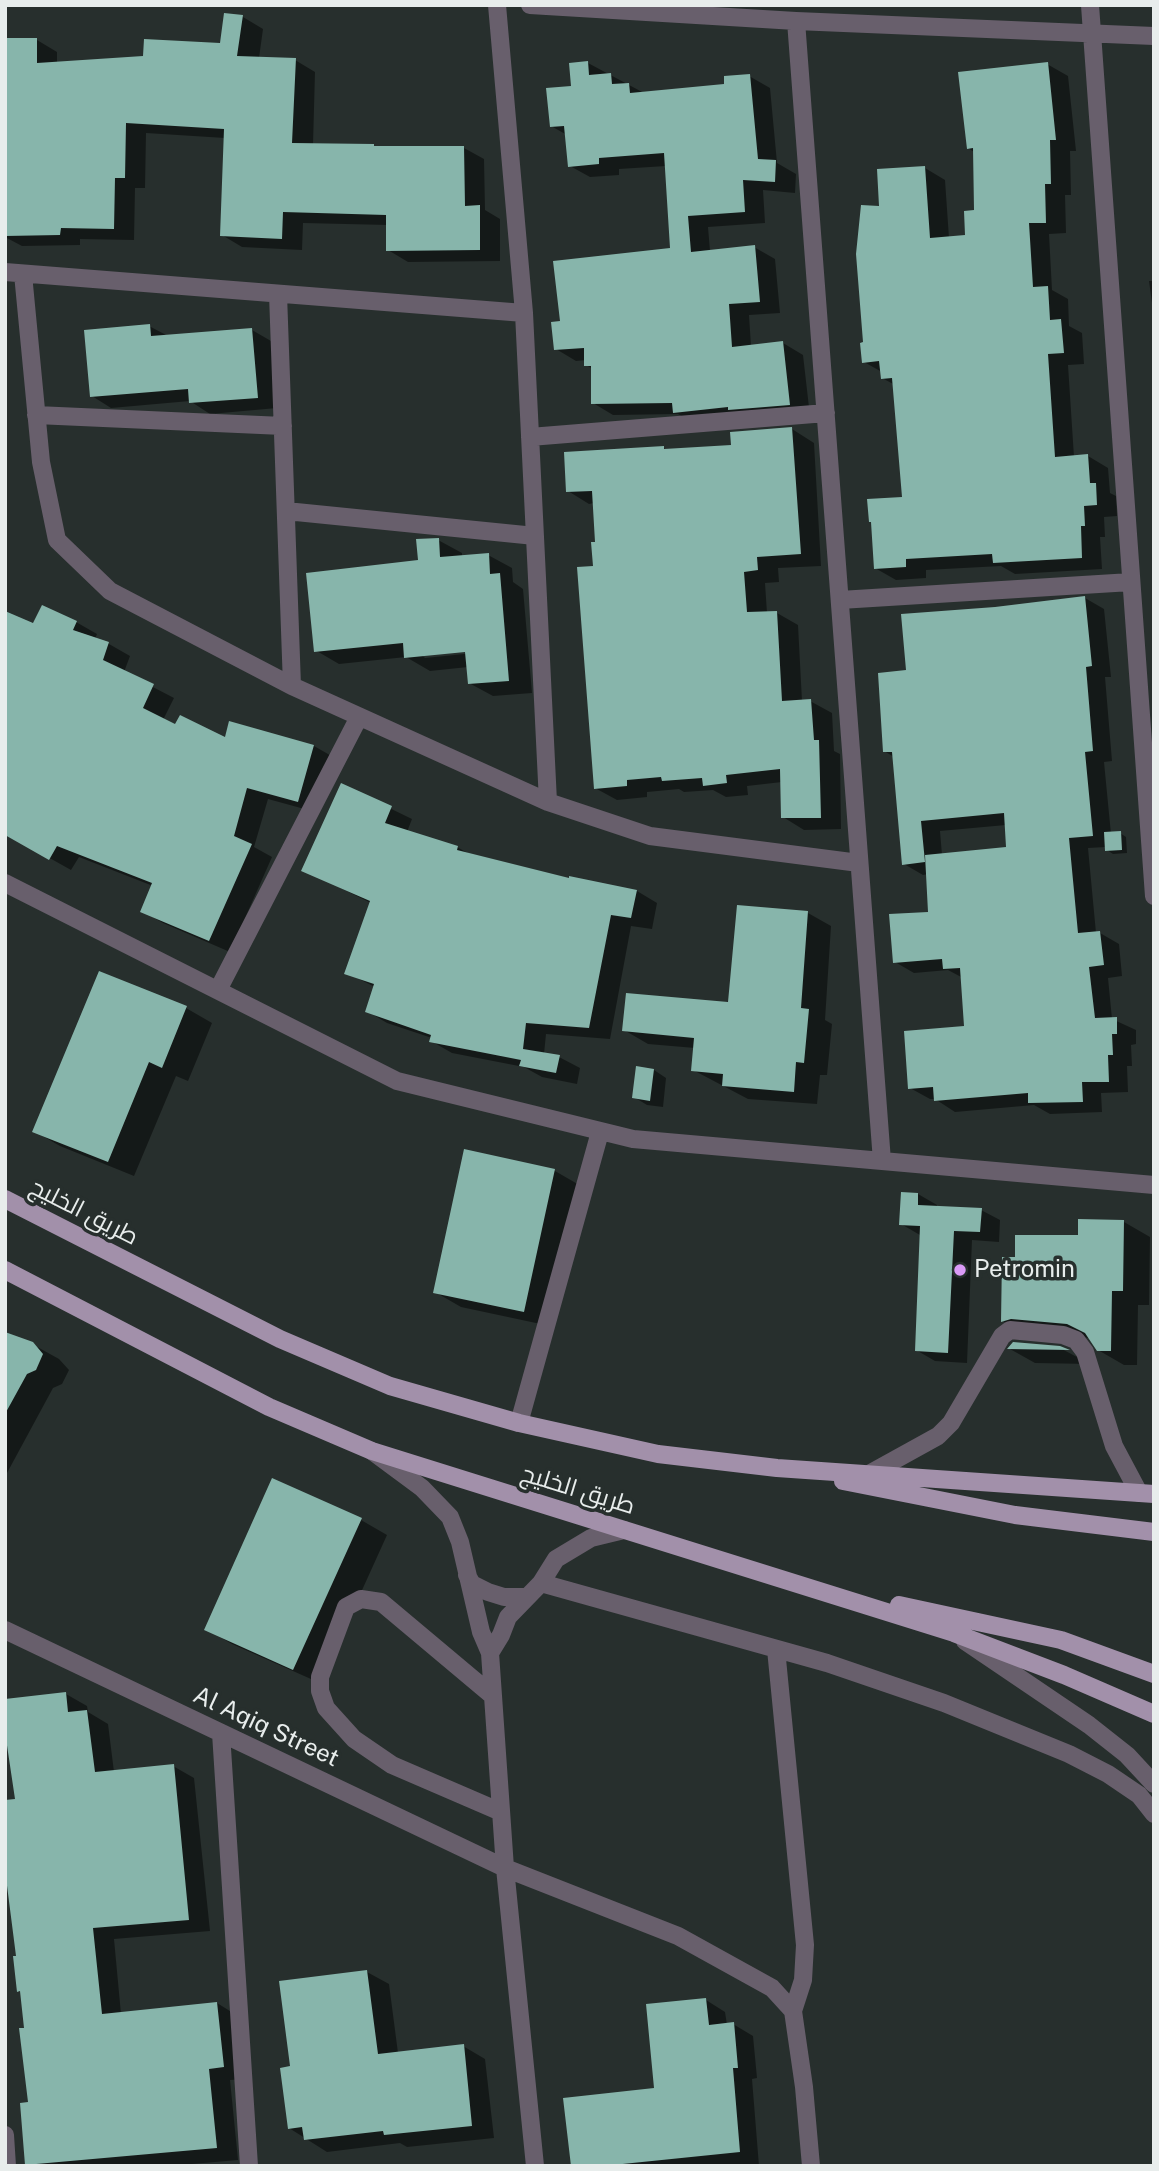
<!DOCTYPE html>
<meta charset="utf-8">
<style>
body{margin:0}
#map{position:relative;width:1159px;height:2171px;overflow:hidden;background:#272f2d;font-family:"Public Sans",sans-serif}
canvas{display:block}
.frame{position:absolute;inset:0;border:7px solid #e8edec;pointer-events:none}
</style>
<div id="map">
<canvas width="1159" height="2171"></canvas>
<div class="frame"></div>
</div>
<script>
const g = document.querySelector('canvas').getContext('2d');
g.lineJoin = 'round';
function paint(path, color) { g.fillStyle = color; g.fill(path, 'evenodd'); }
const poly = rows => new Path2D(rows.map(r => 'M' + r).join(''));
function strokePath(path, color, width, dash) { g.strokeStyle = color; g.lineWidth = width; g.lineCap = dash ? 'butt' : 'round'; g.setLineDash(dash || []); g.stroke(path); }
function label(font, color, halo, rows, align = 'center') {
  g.font = font + ' "Public Sans",Cairo,sans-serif'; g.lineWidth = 7; g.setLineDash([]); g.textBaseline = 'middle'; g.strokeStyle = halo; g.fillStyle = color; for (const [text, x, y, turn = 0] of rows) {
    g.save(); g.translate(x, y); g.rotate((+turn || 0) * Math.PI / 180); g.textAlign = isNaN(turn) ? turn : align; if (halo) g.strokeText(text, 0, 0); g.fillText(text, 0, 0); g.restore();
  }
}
const shadow = poly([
 [226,15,243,17,263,29,259,58,295,60,315,72,313,145,377,148,464,148,484,159,485,210,500,219,500,261,408,262,388,250,388,225,303,223,302,250,242,247,222,235,225,138,146,133,145,188,135,188,134,240,80,239,80,245,22,246,5,237,5,39,37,40,57,52,57,63,144,58,221,45],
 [588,63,644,93,726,86,749,76,770,88,777,163,796,174,795,193,763,190,765,223,708,227,710,251,754,247,775,259,780,313,749,315,751,346,783,343,803,355,810,416,695,424,678,414,613,415,593,403,593,369,586,365,586,360,576,361,556,349,562,322,672,250,666,166,619,169,619,175,590,177,570,166,567,135,551,126],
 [1047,64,1068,76,1076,151,1070,151,1071,195,1065,195,1066,233,1049,234,1052,290,1068,299,1069,326,1082,333,1084,364,1068,365,1074,457,1088,456,1108,468,1110,493,1116,496,1117,516,1104,517,1105,537,1100,537,1102,569,1015,574,1001,566,926,570,926,578,896,580,875,568,904,499,895,385,882,378,882,372,864,362,881,208,925,168,945,180,949,238,967,236,976,212,974,152,968,148],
 [1149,281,1154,281,1154,310,1153,310],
 [149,326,168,336,252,330,271,341,277,408,210,414,190,401,111,408,92,396],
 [792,429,814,443,821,566,778,568,779,582,765,583,767,613,777,613,798,625,802,701,810,701,832,713,834,751,840,754,841,829,804,830,783,817,782,782,747,786,748,795,726,797,713,790,684,792,679,789,647,792,647,797,617,800,595,788,597,543,594,503,589,504,568,491,663,448,668,450,733,447],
 [438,540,462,553,462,557,488,555,512,568,513,582,523,589,532,693,493,696,469,683,468,667,430,671,406,657,339,664,315,650,420,561],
 [474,650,474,653,425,658,422,655],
 [1085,598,1104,609,1111,677,1105,677,1112,761,1104,762,1111,834,1120,833,1126,837,1127,853,1113,854,1107,850,1106,847,1088,848,1096,933,1100,933,1119,944,1122,976,1108,978,1112,1019,1136,1030,1136,1044,1131,1045,1132,1066,1127,1066,1128,1092,1101,1093,1102,1112,1050,1114,1034,1105,955,1112,935,1099,930,1099,910,1088,966,1028,963,978,948,970,914,973,895,962,930,913,928,874,923,875,904,864,894,757,884,751,908,672,995,609],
 [1006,825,1008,849,942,855,940,831],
 [5,608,7,614,34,626,43,608,76,622,97,634,95,639,109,644,130,656,124,672,174,698,163,720,176,726,226,740,314,746,335,758,319,813,268,799,254,847,272,857,230,952,163,923,142,911,153,886,79,857,71,870,5,833],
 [342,785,412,819,407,832,457,847,471,855,570,880,571,878,637,891,657,903,652,929,631,926,610,1039,546,1034,544,1054,559,1057,580,1068,577,1084,542,1077,524,1067,452,1053,431,1041,432,1038,387,1023,367,1011,375,987,347,973,371,903,304,870],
 [808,913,831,926,825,1020,832,1024,827,1075,820,1075,817,1104,748,1099,693,1070,695,1048,648,1044,624,1030,730,1004],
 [100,973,186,1008,212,1023,188,1081,176,1076,134,1176,60,1146,34,1131],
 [654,1070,666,1078,663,1107,647,1105,634,1097],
 [466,1151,555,1171,581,1186,550,1326,461,1307,435,1292],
 [918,1194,937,1205,937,1208,981,1210,1000,1220,999,1242,972,1240,967,1363,935,1361,916,1350,920,1235,901,1224],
 [1124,1222,1150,1237,1149,1305,1138,1305,1137,1365,1124,1365,1098,1350,1090,1338,1038,1333,1029,1336,1003,1321,1016,1259],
 [5,1334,32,1344,59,1359,69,1370,62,1384,53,1388,7,1473,5,1472],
 [1060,1348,1090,1364,1035,1363,1010,1349],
 [273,1480,361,1520,387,1535,320,1683,232,1644,206,1629],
 [66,1694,87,1706,88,1712,108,1724,114,1772,173,1766,194,1778,210,1931,114,1939,121,2014,217,2003,238,2016,245,2079,230,2080,238,2160,169,2166,27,2164,30,2104,26,2029,22,1992,19,1991,17,1801],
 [367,1972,389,1984,398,2053,463,2046,485,2059,494,2138,407,2147,400,2143,327,2152,289,2128,292,2068],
 [706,2000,725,2012,727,2025,733,2024,753,2036,757,2078,752,2079,759,2166,572,2166,656,2090]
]);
const building = poly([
 [224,13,243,15,237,56,296,58,292,143,374,144,374,146,464,146,465,206,480,205,480,250,386,251,386,215,283,212,282,239,220,236,224,129,126,123,125,178,115,178,114,229,61,228,60,235,5,236,5,38,37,38,37,63,143,56,144,39,220,43],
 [588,61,589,75,611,73,612,84,629,83,630,93,724,84,724,76,750,74,758,159,776,160,775,182,743,180,745,212,688,216,691,252,755,245,760,302,729,304,732,347,783,341,790,405,728,410,728,407,673,413,672,403,591,404,591,366,584,366,584,348,554,350,551,322,560,321,553,261,670,248,664,153,599,158,599,164,568,167,564,126,550,127,546,88,571,86,569,63],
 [1048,62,1056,140,1050,140,1051,184,1045,184,1046,223,1029,223,1033,287,1048,286,1050,320,1061,319,1064,353,1048,354,1055,457,1088,454,1090,483,1096,483,1097,505,1084,506,1085,526,1081,526,1082,558,993,563,992,554,906,559,906,567,874,569,871,522,869,522,867,499,902,497,892,378,881,379,879,361,862,363,860,343,863,342,856,254,861,205,879,206,877,169,925,166,930,238,965,235,964,211,974,210,973,148,967,149,958,72],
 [150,324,151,336,252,328,258,398,189,403,188,389,90,397,84,330],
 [792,427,801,554,757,557,758,570,744,572,747,612,777,611,782,701,811,699,814,740,819,740,821,818,781,818,780,769,726,775,727,783,703,786,702,778,662,781,661,777,627,780,627,786,594,789,577,567,593,566,591,542,595,542,592,491,566,492,564,452,664,446,664,449,731,445,730,432],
 [439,538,440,557,489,553,490,574,500,573,509,681,468,684,465,652,404,658,403,643,314,652,306,573,418,560,416,539],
 [1085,596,1092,666,1086,667,1093,751,1085,752,1093,836,1069,838,1078,933,1100,931,1104,965,1089,967,1095,1018,1117,1017,1117,1034,1112,1034,1113,1055,1108,1055,1109,1082,1082,1082,1083,1102,1028,1103,1028,1093,934,1101,933,1087,908,1089,904,1031,964,1026,960,968,943,969,942,959,893,963,889,914,928,912,925,855,1006,847,1004,813,921,821,925,862,902,865,892,752,883,752,878,673,906,670,901,614,995,607],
 [42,605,77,621,73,630,109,642,103,660,154,684,143,708,175,724,180,715,225,737,229,721,314,745,298,802,247,788,234,836,252,844,209,941,140,912,152,883,57,846,49,860,5,835,5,611,33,623],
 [341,783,392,806,385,823,458,846,457,850,569,878,569,876,637,890,631,918,611,915,589,1028,526,1023,523,1049,560,1055,556,1073,519,1066,521,1060,429,1042,431,1035,365,1012,374,984,344,974,370,901,301,871],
 [1121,831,1122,850,1105,851,1104,832],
 [737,905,808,911,801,1008,809,1009,804,1063,796,1062,794,1092,722,1086,723,1074,691,1071,694,1038,622,1031,626,993,728,1002],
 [99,971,187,1006,162,1068,149,1062,108,1162,32,1132],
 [636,1066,654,1069,650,1101,632,1098],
 [464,1149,555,1169,524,1312,433,1293],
 [901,1192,918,1193,918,1205,982,1208,980,1232,954,1231,948,1353,915,1351,920,1226,899,1225],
 [1078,1219,1124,1220,1123,1291,1112,1291,1111,1351,1097,1351,1085,1333,1067,1324,1011,1319,1001,1322,1002,1257,1015,1257,1015,1235,1078,1235],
 [5,1332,33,1342,43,1354,36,1370,27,1374,5,1414],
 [1013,1342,1060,1346,1070,1350,1007,1349],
 [272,1478,362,1518,293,1670,204,1630],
 [66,1692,68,1712,87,1710,95,1772,174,1764,189,1920,93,1928,102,2014,217,2002,224,2067,209,2069,217,2148,25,2165,20,2103,28,2102,19,2028,24,2028,20,1991,17,1992,13,1956,16,1956,5,1870,5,1800,15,1799,5,1732,5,1699],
 [367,1970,378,2054,464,2044,472,2126,384,2135,383,2131,304,2140,302,2127,288,2129,280,2068,290,2066,279,1981],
 [706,1998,709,2025,734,2022,738,2068,733,2068,740,2152,603,2166,571,2166,563,2098,654,2088,646,2004]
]);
const minor = poly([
 [497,5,524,313,548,802],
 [530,5,796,21,1154,36],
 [1090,5,1154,896],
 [796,21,882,1161],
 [5,272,524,313],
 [23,274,41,462,57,540,110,591,292,686,548,802,650,836,859,863],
 [278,294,292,686],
 [36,415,283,426],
 [530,437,826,413],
 [286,511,535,536],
 [840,600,1131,582],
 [5,883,397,1081,633,1139,1154,1185],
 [218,990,359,717],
 [519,1423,600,1132],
 [372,1451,422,1488,450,1517,460,1542,481,1632,490,1653,505,1868,535,2166],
 [871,1473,938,1436,951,1423,1002,1336,1010,1330,1063,1335,1076,1340,1085,1352,1114,1446,1139,1493],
 [467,1575,472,1584,488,1592,504,1597,525,1597],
 [541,1583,827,1663,944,1703,1069,1754,1108,1774,1139,1795,1154,1814],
 [5,1630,505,1868,678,1936,772,1988,793,2011,804,2087,811,2166],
 [965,1641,1089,1725,1127,1755,1154,1784],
 [776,1649,805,1945,803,1980,793,2011],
 [490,1653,501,1635,508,1617,541,1583,556,1559,591,1538,624,1530],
 [493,1696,381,1602,361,1599,346,1607,320,1677,320,1691,326,1708,354,1739,392,1765,501,1812],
 [221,1733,249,2166],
 [5,2135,7,2166]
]);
const major = poly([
 [5,1199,280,1339,390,1386,519,1423,658,1454,777,1468,1154,1494],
 [5,1270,269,1407,372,1451,954,1633,1064,1675,1154,1714],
 [843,1481,1015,1515,1154,1532],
 [899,1605,1061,1640,1154,1674]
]);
const markers = [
 [960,1270,7,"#da9af6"]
];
const streetNames = [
 ["طريق الخليج",84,1212,27],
 ["طريق الخليج",578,1490,17],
 ["Al Aqiq Street",266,1727,25]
];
const poiNames = [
 ["Petromin",974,1270]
];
paint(shadow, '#0007');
paint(building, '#87b5ab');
strokePath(minor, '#685f6c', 18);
strokePath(major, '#a290aa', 18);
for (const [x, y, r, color] of markers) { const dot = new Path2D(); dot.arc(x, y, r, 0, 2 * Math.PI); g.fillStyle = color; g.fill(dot); strokePath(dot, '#272f2d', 2.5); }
label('24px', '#e8edec', '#272f2d', streetNames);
label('24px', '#e8edec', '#272f2d', poiNames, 'left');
</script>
